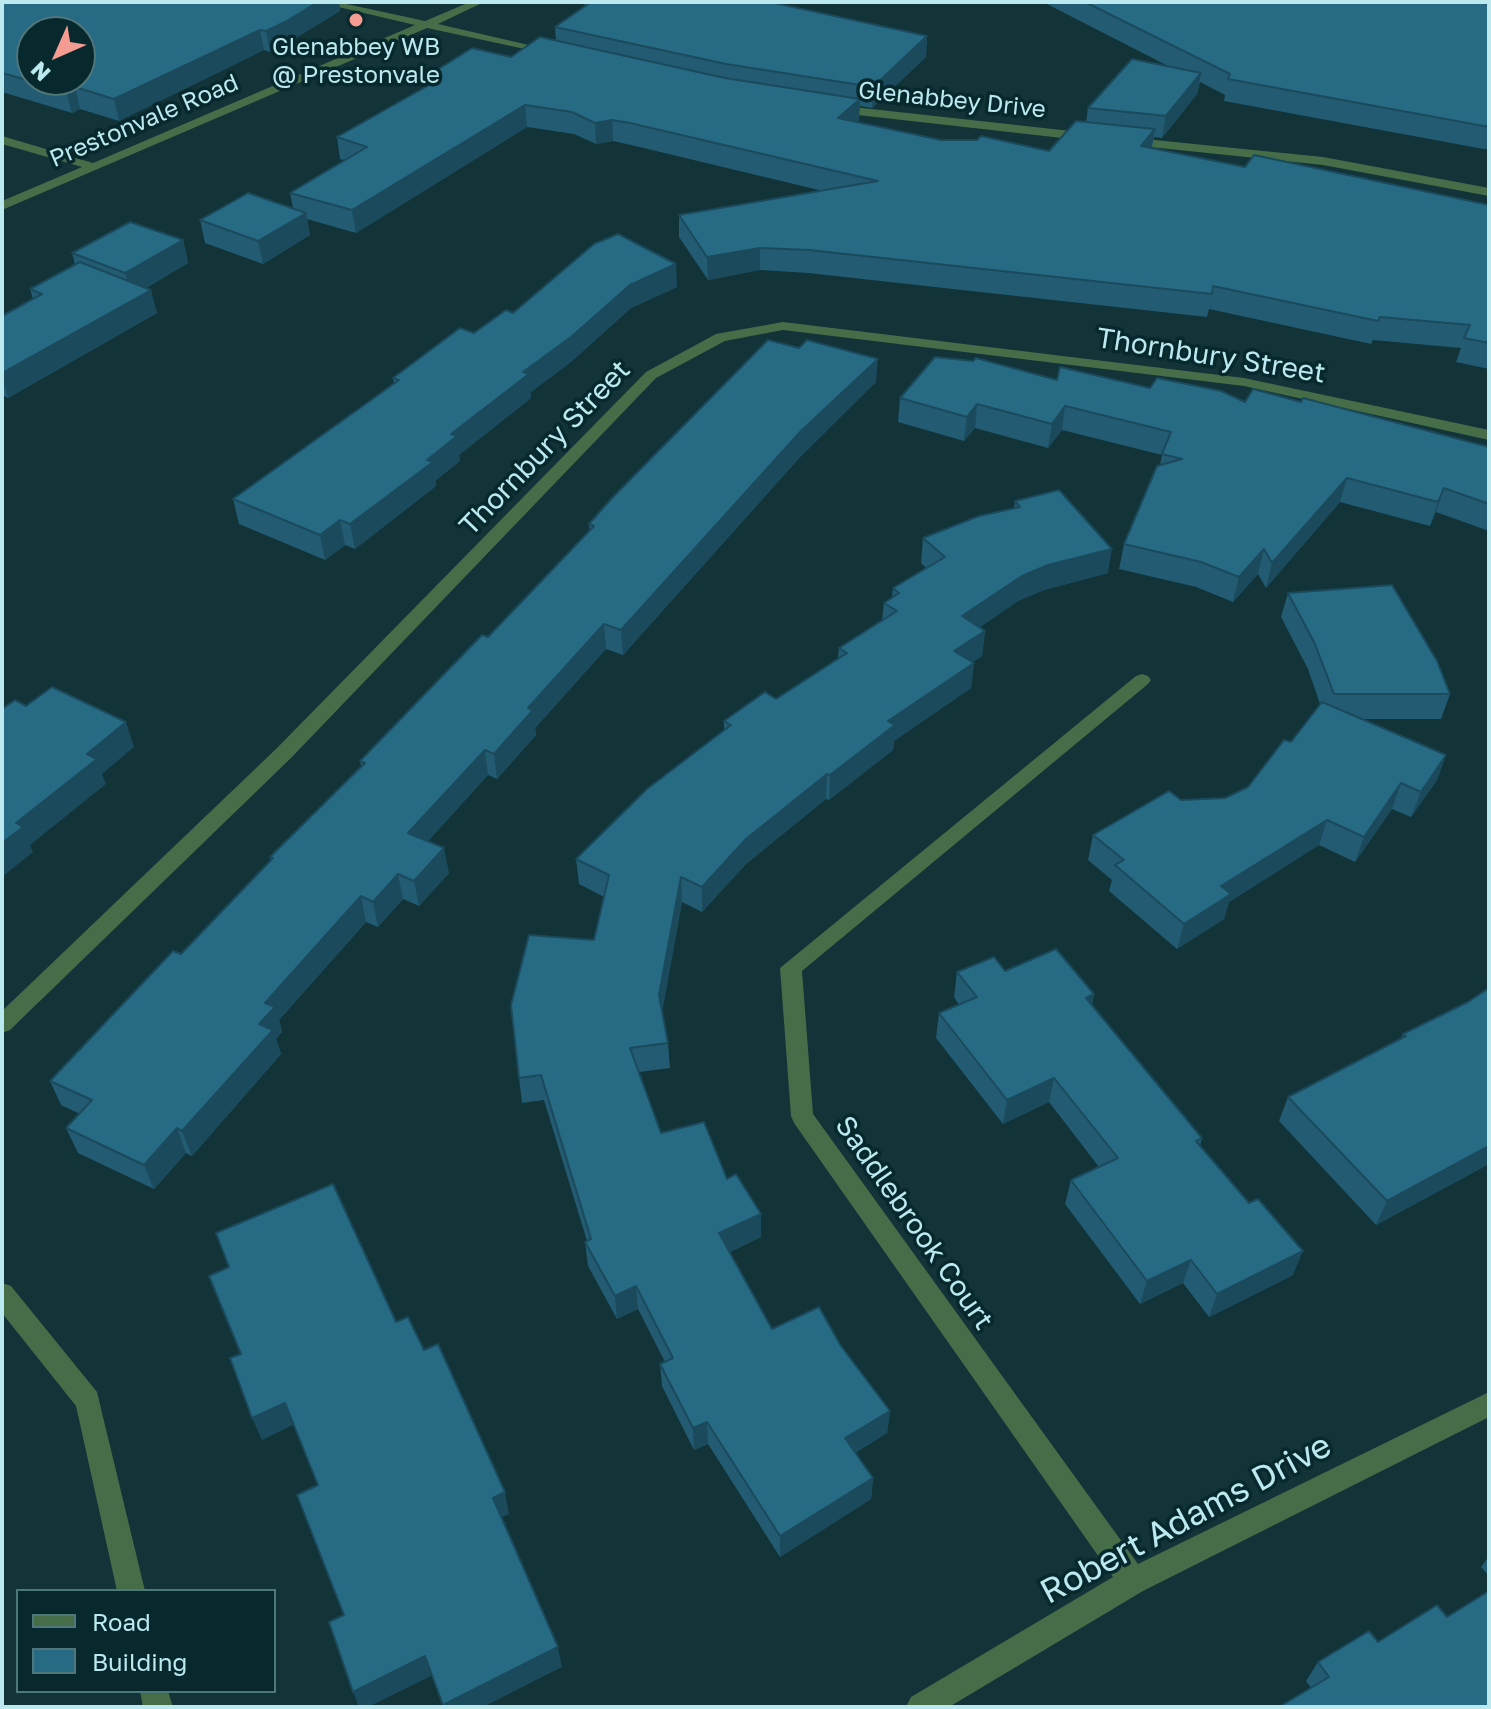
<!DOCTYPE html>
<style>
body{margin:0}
#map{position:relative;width:1491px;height:1709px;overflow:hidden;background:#123337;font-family:"Golos Text",sans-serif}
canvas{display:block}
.frame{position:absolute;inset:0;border:4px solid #bbe9ef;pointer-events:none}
.legend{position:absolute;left:16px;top:1589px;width:260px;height:104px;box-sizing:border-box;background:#07292d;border:2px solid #4f767b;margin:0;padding:10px 14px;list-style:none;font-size:24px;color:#bbe9ef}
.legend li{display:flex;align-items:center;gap:16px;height:40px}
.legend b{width:40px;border:2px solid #4f767b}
.north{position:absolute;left:16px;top:16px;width:80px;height:80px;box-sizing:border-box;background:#07292d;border:2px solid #4f767b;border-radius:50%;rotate:225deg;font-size:22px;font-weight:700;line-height:32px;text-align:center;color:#bbe9ef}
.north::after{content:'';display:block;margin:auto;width:28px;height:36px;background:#f59c92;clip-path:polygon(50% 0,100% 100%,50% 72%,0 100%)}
</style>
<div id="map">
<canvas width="1491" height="1709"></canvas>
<div class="frame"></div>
<ul class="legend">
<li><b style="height:10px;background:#446d48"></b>Road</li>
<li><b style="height:22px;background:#276a84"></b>Building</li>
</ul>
<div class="north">N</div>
</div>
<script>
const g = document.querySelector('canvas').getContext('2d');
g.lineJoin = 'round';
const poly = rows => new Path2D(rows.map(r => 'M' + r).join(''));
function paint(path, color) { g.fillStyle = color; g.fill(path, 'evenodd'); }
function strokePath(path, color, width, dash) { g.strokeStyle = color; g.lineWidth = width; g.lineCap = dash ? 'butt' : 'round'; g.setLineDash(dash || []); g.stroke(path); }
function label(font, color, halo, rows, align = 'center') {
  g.font = font + ' "Golos Text",sans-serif'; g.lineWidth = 7; g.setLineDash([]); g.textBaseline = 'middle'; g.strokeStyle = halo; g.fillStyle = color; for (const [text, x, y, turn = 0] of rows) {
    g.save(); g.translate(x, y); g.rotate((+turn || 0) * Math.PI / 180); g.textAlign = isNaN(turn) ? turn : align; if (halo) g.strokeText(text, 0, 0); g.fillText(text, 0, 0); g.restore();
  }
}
const minor = poly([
 [317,2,337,2,425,21,470,2,484,2,438,24,559,52,553,55,427,28,2,210,2,201,82,167,2,144,2,136,93,163,415,25,317,2],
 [835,105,1089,133,1095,137,1089,141,831,112,831,106,835,105],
 [1125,137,1323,157,1489,188,1489,196,1323,165,1121,144,1119,141,1125,137],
 [783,322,1244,378,1489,430,1489,440,1244,386,783,330,725,341,656,378,291,758,10,1030,2,1033,2,1011,277,748,646,372,716,334,783,322],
 [1142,674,1148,676,1151,680,1148,684,802,971,813,1114,1138,1564,1489,1392,1489,1417,1143,1591,949,1707,906,1707,911,1697,1113,1577,794,1123,791,1116,780,968,1136,676,1142,674],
 [2,1283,11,1286,97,1392,145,1591,117,1591,76,1406,2,1313,2,1283],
 [140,1691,168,1691,173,1707,143,1707,140,1691]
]);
const wall = poly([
 [2,2,339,2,340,11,289,42,270,52,264,50,119,121,80,109,72,113,2,92],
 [584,2,770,2,927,36,926,57,872,108,860,106,859,120,856,122,941,140,1049,151,1086,122,1088,108,1170,67,1043,2,1489,2,1489,150,1224,101,1225,95,1200,82,1197,94,1162,138,1154,137,1152,148,1245,167,1489,205,1489,369,1456,362,1461,348,1373,340,1371,344,1209,309,1207,317,808,273,760,270,708,280,679,237,679,215,823,191,631,145,613,141,596,144,574,134,527,127,356,233,307,219,310,235,263,264,205,243,200,220,293,208,290,193,344,160,340,159,337,137,428,86,426,77,511,57,556,41,555,27,585,6],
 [183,240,188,263,146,288,157,313,8,398,2,395,2,316,33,299,30,289,75,265,72,253],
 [677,287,631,308,572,361,531,392,531,398,459,455,460,461,436,480,436,486,355,549,345,545,325,560,239,524,233,499,394,383,393,378,474,333,513,313],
 [1057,380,1150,388,1245,402,1301,402,1489,447,1489,531,1436,512,1430,526,1340,502,1266,588,1258,574,1233,602,1196,587,1119,569,1124,544,1160,465,1162,455,1062,430,1048,448,975,428,964,441,898,422,900,398],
 [876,382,801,456,623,655,606,649,535,728,536,735,497,779,488,775,428,841,449,873,419,906,403,899,378,927,366,922,279,1020,282,1032,276,1039,281,1054,192,1156,186,1153,154,1189,78,1153,66,1128,80,1114,61,1105,50,1081,181,954,271,861,270,857,361,766,360,761,488,637,590,531,589,524],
 [1015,501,1108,573,1044,590,1018,601,980,627,985,631,982,656,972,662,974,663,971,688,894,741,893,750,829,800,826,799,746,864,702,912,682,902,662,1011,668,1043,670,1068,639,1072,661,1133,727,1179,761,1214,761,1237,730,1252,772,1329,841,1346,890,1411,887,1433,855,1453,873,1478,871,1499,780,1557,708,1444,694,1450,662,1386,660,1364,665,1362,638,1309,617,1319,588,1266,585,1242,587,1241,544,1100,522,1103,519,1078,594,940,604,897,579,884,576,859,724,730,724,721,776,699,838,658,839,648,882,620,884,603,892,598,893,588,926,568,921,563,923,538,1014,508],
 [1288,593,1450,694,1441,719,1363,719,1446,755,1437,780,1411,817,1392,809,1355,862,1319,845,1229,902,1224,919,1177,949,1109,891,1112,880,1088,860,1093,835,1181,800,1225,798,1248,787,1291,742,1320,704,1308,669,1281,617],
 [1005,971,1094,994,1092,1005,1202,1138,1200,1146,1293,1275,1209,1317,1183,1283,1140,1304,1065,1204,1071,1180,1099,1167,1049,1102,1003,1124,936,1038,939,1013,959,1005,954,997,957,972],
 [1489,988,1489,1164,1376,1225,1279,1121,1288,1097,1400,1039,1403,1034,1468,1002],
 [1489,1556,1489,1576,1481,1567],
 [1447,1617,1489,1707,1311,1688,1306,1681,1318,1662,1378,1642]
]);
const shadedWall = poly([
 [318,2,339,2,340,11,289,42,270,52,266,31],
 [260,30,264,50,119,121,114,99],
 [927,36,926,57,872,108,873,87],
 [1201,73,1197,94,1162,138,1166,116],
 [75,87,80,109,72,113,66,91],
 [860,99,859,120,838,140,838,118],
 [525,105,527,127,356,233,352,210],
 [612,120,613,141,596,144,595,123],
 [1155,129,1151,150,1141,146],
 [306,213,310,235,263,264,258,241],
 [183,240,188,263,131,296,125,273],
 [760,248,760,270,708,280,707,257],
 [676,264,677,287,631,308,572,361,531,392,531,398,459,455,460,461,436,480,436,486,355,549,350,524,427,460,451,434,523,372,630,285],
 [151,290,157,313,8,398,2,379,2,373],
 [878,359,876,382,801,456,623,655,621,630,801,431],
 [977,404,975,428,964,441,967,417],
 [1065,406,1062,430,1048,448,1052,424],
 [1347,478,1340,502,1266,588,1272,563],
 [1444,488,1436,512,1430,526,1438,502],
 [340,520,345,545,325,560,320,535],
 [1112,549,1108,573,1044,590,1018,601,959,641,962,616,1022,576,1048,565],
 [1264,549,1258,574,1233,602,1239,577],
 [604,624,606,649,535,728,536,735,497,779,494,754,528,708],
 [985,631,982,656,952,676,954,651],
 [974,663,971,688,894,741,893,750,829,800,830,775,888,721],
 [126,722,134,747,102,774,106,784,30,845,33,852,2,877,2,843,16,823,87,754],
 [485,750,488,775,413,858,408,833],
 [1446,755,1437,780,1411,817,1421,792],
 [827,774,826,799,746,864,702,912,702,887,746,839],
 [1401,783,1392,809,1355,862,1364,837],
 [1327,820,1319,845,1229,902,1224,919,1177,949,1184,924,1221,886],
 [444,848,449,873,419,906,414,881],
 [398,874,403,899,378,927,373,902],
 [681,877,682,902,661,1019,659,995],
 [361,896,366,922,279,1020,282,1032,276,1039,281,1054,192,1156,182,1131,265,1003],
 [1094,994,1089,1019,1086,998],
 [1054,1078,1049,1102,1003,1124,1007,1100],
 [177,1128,186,1153,154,1189,144,1165],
 [1489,1146,1489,1164,1376,1225,1387,1201],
 [761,1214,761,1237,720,1256,719,1233],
 [1303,1251,1293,1275,1209,1317,1217,1294],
 [1191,1260,1183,1283,1140,1304,1147,1281],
 [636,1286,638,1309,617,1319,615,1296],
 [285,1403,293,1425,262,1440,252,1418],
 [890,1411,887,1433,843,1460,845,1438],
 [707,1422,708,1444,694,1450,693,1428],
 [873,1478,871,1499,780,1557,780,1536],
 [505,1492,509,1514,498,1519,493,1498],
 [558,1647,562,1667,483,1707,444,1707,443,1705],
 [425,1656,431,1676,368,1707,359,1707,353,1692]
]);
const building = poly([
 [2,2,318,2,285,22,266,31,260,30,114,99,75,87,66,91,2,73,2,2],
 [32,32,80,32,80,80,32,80,32,32],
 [591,2,770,2,927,36,873,87,726,64,555,27,591,2],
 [1085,2,1478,2,1489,4,1489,127,1228,79,1230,74,1085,2],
 [540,37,725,78,860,99,838,118,941,140,977,140,981,136,1049,151,1076,121,1155,129,1141,146,1245,167,1254,155,1489,205,1489,343,1464,338,1470,325,1380,317,1378,321,1213,286,1212,294,809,250,760,248,707,257,679,215,878,181,630,123,612,120,595,123,572,112,525,105,352,210,290,193,367,147,337,137,438,80,426,77,472,48,511,57,540,37],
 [1132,59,1201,73,1166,116,1088,108,1132,59],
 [248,193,306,213,258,241,200,220,248,193],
 [130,222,183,240,125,273,72,253,130,222],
 [618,234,676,264,630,285,571,337,523,372,529,374,451,434,457,436,427,460,433,462,350,524,340,520,320,535,233,499,399,380,393,378,460,328,474,333,506,310,513,313,594,244,618,234],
 [80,262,151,290,2,373,2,316,42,294,30,289,80,262],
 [768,340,799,348,807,340,878,359,801,431,621,630,604,624,528,708,533,710,494,754,485,750,408,833,444,848,414,881,398,874,373,902,361,896,265,1003,275,1007,259,1024,273,1030,182,1131,177,1128,144,1165,66,1128,92,1100,50,1081,173,951,181,954,273,858,270,857,365,763,360,761,482,635,488,637,594,526,589,524,612,498,768,340],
 [935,357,973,361,976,358,1057,380,1060,367,1150,388,1157,378,1221,391,1245,402,1253,389,1301,402,1303,398,1489,447,1489,504,1444,488,1438,502,1347,478,1272,563,1264,549,1239,577,1201,562,1124,544,1157,466,1182,459,1162,454,1171,432,1065,406,1052,424,977,404,967,417,900,398,935,357],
 [1059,490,1112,549,1048,565,1022,576,962,616,985,631,954,651,974,663,888,721,895,725,830,775,827,774,746,839,702,887,681,877,659,995,668,1043,630,1048,661,1133,704,1122,727,1179,736,1174,761,1214,719,1233,772,1329,819,1307,841,1346,890,1411,845,1438,873,1478,780,1536,707,1422,693,1428,660,1364,673,1358,636,1286,615,1296,585,1242,591,1239,541,1075,519,1078,511,1005,529,935,594,940,609,875,576,859,647,789,731,725,724,721,765,692,776,699,847,653,839,648,897,611,884,603,899,593,893,588,945,557,923,538,979,516,1020,507,1015,501,1059,490],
 [1392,585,1437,661,1450,694,1334,694,1315,644,1288,593,1392,585],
 [52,687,126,722,87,754,97,759,16,823,23,827,2,843,2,709,15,700,26,706,52,687],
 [1322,702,1446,755,1421,792,1401,783,1364,837,1327,820,1221,886,1231,894,1184,924,1115,865,1124,860,1093,835,1169,791,1181,800,1225,798,1248,787,1284,740,1291,742,1322,702],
 [1056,949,1094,994,1086,998,1202,1138,1196,1141,1249,1203,1258,1199,1303,1251,1217,1294,1191,1260,1147,1281,1071,1180,1118,1158,1054,1078,1007,1100,939,1013,977,997,957,972,994,957,1005,971,1056,949],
 [1489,988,1489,1146,1387,1201,1288,1097,1406,1036,1403,1034,1468,1002,1489,988],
 [333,1184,396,1322,408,1317,424,1350,438,1344,505,1492,493,1498,558,1647,443,1705,425,1656,353,1692,329,1622,344,1615,297,1495,318,1485,285,1403,252,1418,230,1358,241,1354,209,1276,229,1267,216,1233,333,1184],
 [1489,1591,1489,1707,1279,1707,1329,1677,1318,1662,1369,1631,1378,1642,1437,1605,1447,1617,1489,1591]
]);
const markers = [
 [356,20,8,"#f59c92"]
];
const farPoinames = [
 ["Glenabbey WB",356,47],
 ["@ Prestonvale",356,75]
];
const farStreetnames = [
 ["Glenabbey Drive",952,100,6],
 ["Prestonvale Road",144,121,-23]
];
const streetNames = [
 ["Thornbury Street",1211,356,9],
 ["Thornbury Street",545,448,-46],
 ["Saddlebrook Court",914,1223,55]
];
const nearStreetnames = [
 ["Robert Adams Drive",1186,1519,-28]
];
paint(minor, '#446d48');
paint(wall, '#225b72');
paint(shadedWall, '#1b4a5c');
paint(building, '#276a84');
strokePath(building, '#1b4a5c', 2);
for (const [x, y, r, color] of markers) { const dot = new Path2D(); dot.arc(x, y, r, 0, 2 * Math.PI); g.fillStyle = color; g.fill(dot); strokePath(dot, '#07292d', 3); }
label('24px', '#bbe9ef', '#07292d', farPoinames);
label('24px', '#bbe9ef', '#07292d', farStreetnames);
label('28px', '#bbe9ef', '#07292d', streetNames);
label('34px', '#bbe9ef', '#07292d', nearStreetnames);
</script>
